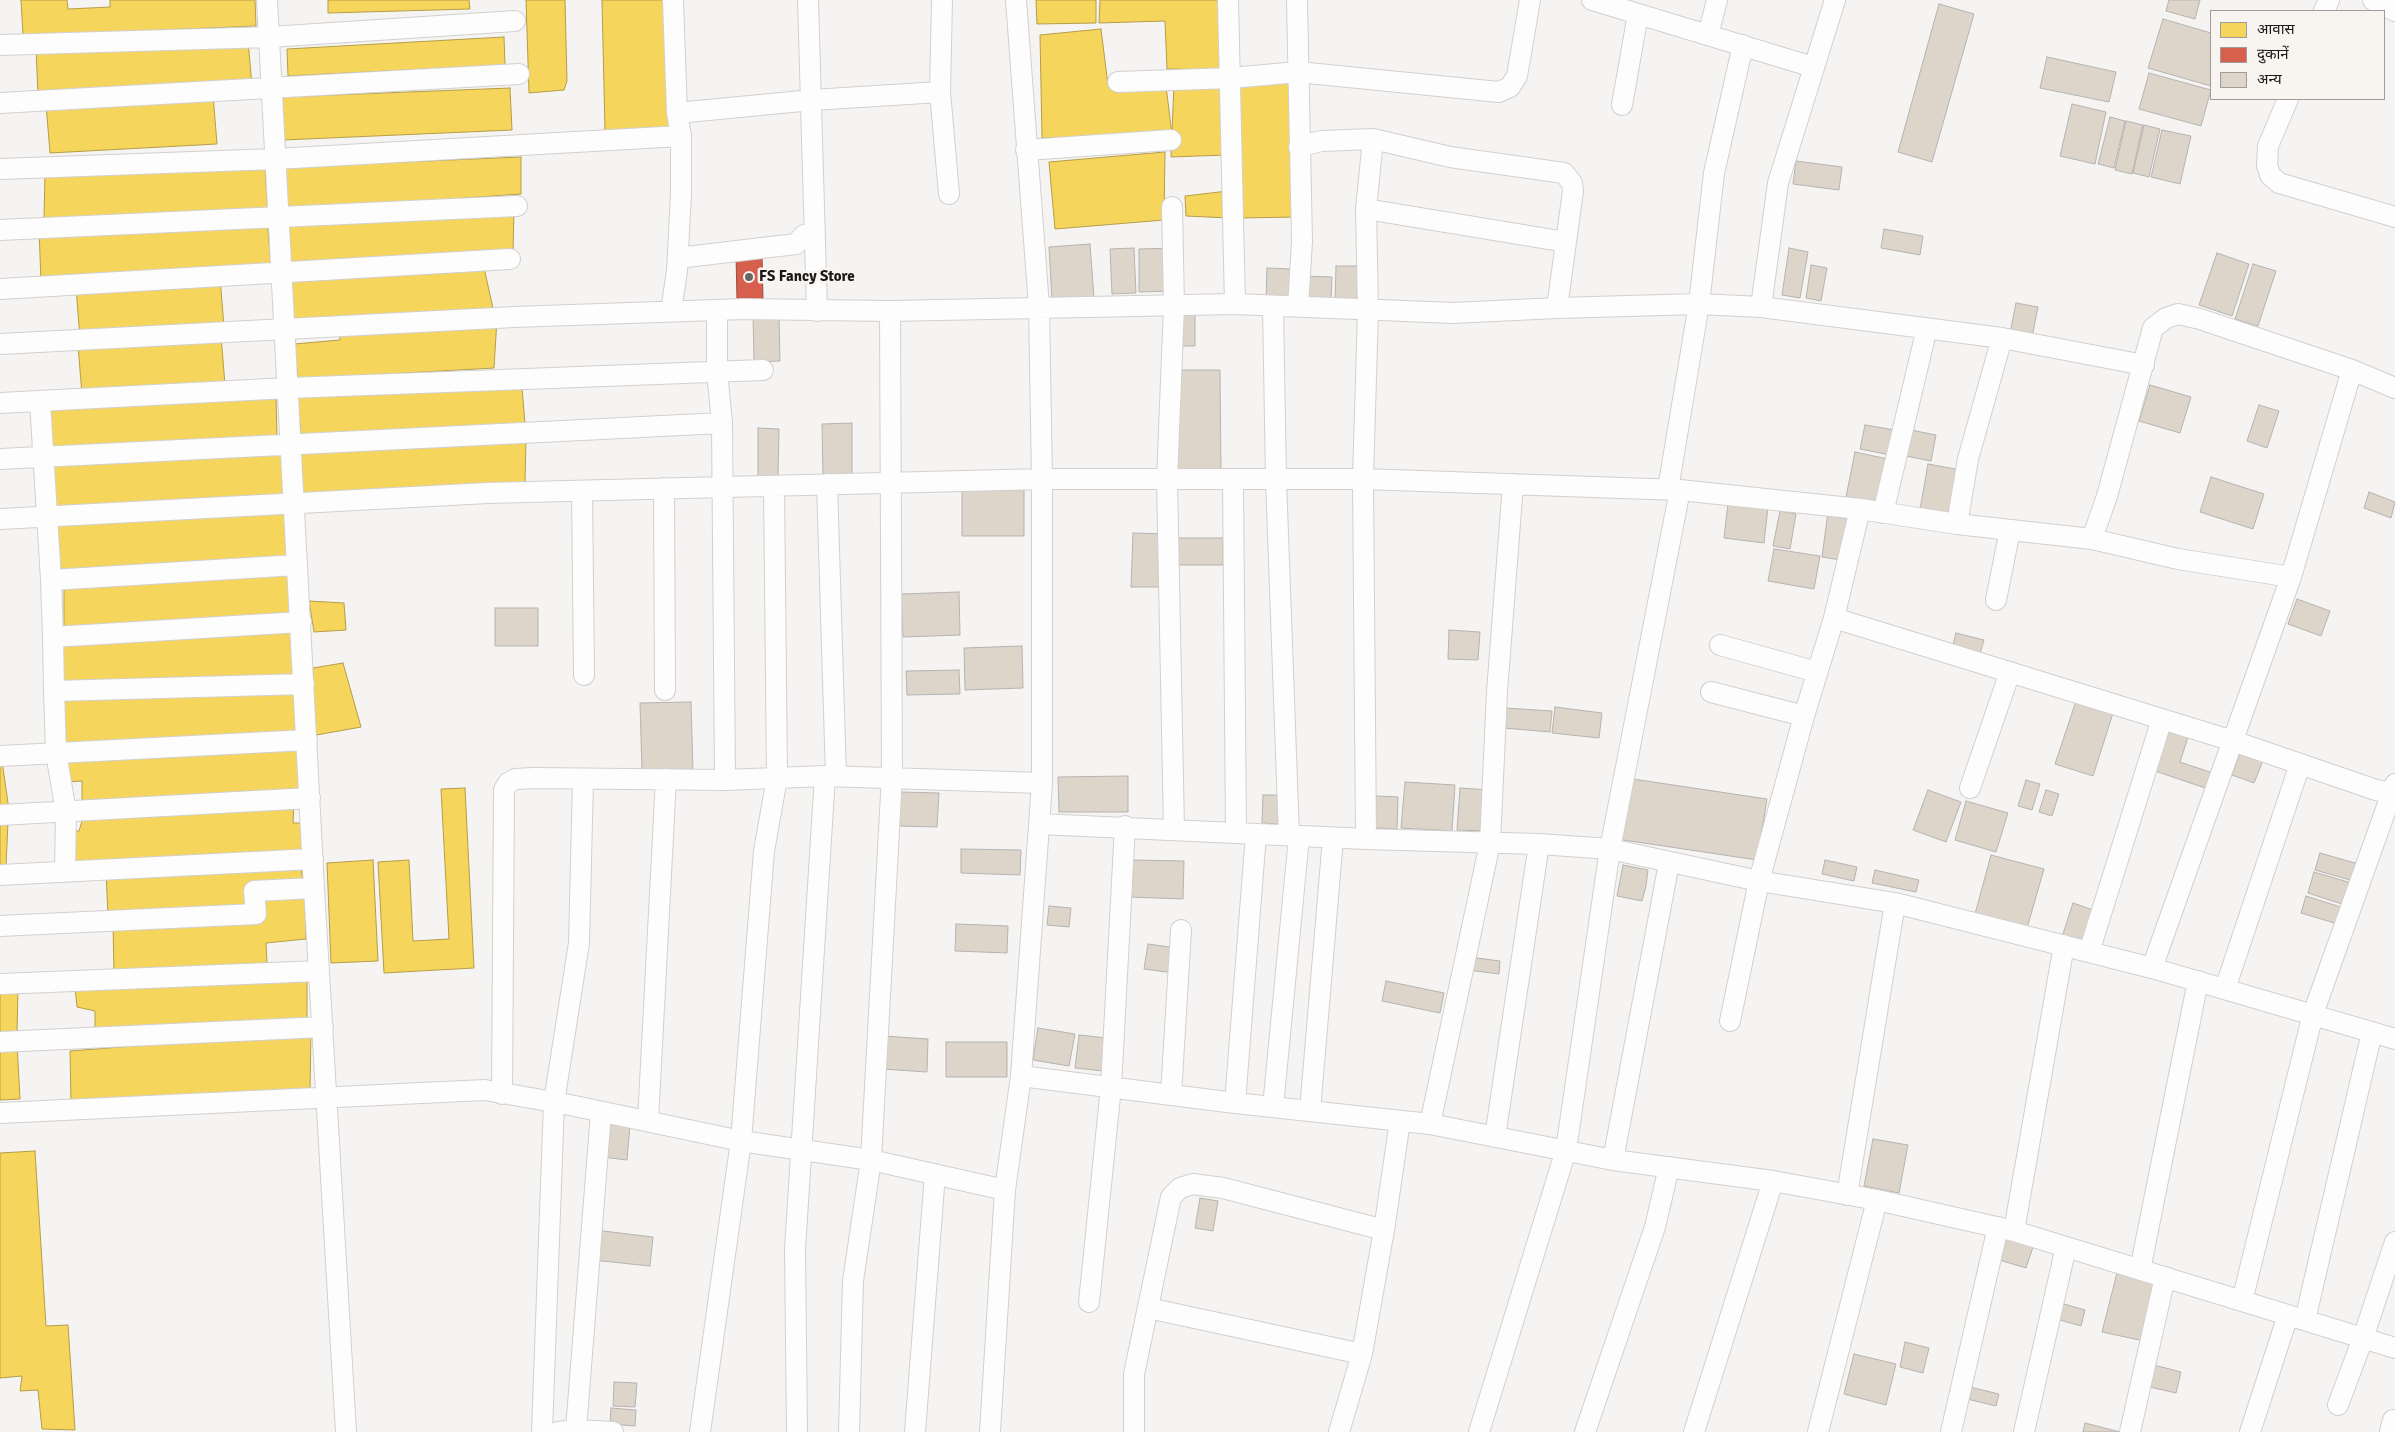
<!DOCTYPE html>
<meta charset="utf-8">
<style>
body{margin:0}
#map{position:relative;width:2395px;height:1432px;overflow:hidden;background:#f6f4f2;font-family:Signika,"Noto Sans Devanagari",sans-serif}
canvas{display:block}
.legend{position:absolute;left:2210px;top:10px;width:175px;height:90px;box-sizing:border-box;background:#f8f4f0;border:1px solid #a09c9a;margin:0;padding:6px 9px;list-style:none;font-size:15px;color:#1b1918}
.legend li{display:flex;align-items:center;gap:10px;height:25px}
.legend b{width:25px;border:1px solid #a09c9a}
</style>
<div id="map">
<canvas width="2395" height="1432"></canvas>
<ul class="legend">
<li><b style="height:14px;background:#f6d55c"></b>आवास</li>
<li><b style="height:14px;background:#d6604d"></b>दुकानें</li>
<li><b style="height:14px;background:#ddd4ca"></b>अन्य</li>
</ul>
</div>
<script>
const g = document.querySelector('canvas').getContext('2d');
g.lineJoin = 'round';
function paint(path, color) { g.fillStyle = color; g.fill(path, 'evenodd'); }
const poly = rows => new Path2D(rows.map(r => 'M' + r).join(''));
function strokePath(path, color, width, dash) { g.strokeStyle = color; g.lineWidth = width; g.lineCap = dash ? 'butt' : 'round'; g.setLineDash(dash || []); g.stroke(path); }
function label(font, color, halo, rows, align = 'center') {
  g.font = font + ' Signika,sans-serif'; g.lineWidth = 5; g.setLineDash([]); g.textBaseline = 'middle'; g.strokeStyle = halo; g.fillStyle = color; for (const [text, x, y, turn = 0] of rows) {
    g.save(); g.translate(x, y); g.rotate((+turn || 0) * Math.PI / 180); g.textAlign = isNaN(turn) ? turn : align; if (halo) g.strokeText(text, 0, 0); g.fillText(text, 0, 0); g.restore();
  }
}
const homes = poly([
 [21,0,67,0,68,9,110,7,110,0,255,0,256,26,23,36,21,0],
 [328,0,469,0,470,9,328,13,328,0],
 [526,0,565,0,567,81,564,90,529,93,526,0],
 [602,0,666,0,671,129,605,131,602,0],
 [1036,0,1096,0,1096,23,1037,24,1036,0],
 [1100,0,1224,0,1225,70,1167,69,1165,21,1099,23,1100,0],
 [1101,29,1108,85,1166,86,1172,135,1042,138,1040,35,1101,29],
 [504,37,505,65,288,76,287,49,504,37],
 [248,41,252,85,38,95,36,48,248,41],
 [1226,81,1227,155,1171,157,1174,83,1226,81],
 [1291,81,1296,217,1241,218,1236,84,1291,81],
 [510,88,512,130,283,140,282,97,510,88],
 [213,94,217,144,50,153,46,104,213,94],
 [1165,152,1164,220,1055,229,1049,162,1165,152],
 [521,157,521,194,285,211,283,167,521,157],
 [265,165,268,214,44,218,45,173,265,165],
 [1228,191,1229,218,1186,216,1185,196,1228,191],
 [514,210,513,253,286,269,284,221,514,210],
 [267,219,271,265,41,282,39,229,267,219],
 [483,263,494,313,291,323,289,277,483,263],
 [220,277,224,327,80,338,76,288,220,277],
 [497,319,494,368,298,379,294,344,340,340,340,329,497,319],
 [221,335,225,385,82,394,78,346,221,335],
 [522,387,525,424,301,437,297,395,522,387],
 [276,397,277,439,51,450,51,406,276,397],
 [526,438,525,483,299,497,301,450,526,438],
 [286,450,287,497,49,511,47,463,286,450],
 [289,508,291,562,66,575,54,557,54,521,289,508],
 [291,571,293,623,64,630,64,581,291,571],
 [309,601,344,603,346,630,314,632,309,601],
 [296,629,299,676,63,688,57,641,296,629],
 [343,663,361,727,311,736,313,668,343,663],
 [299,689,303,730,63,745,60,698,299,689],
 [301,744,305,793,82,805,82,781,65,782,61,757,301,744],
 [0,761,2,761,9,810,0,810,0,761],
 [465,788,474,968,384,973,378,862,409,860,413,941,449,939,441,789,465,788],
 [294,802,293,823,305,823,306,851,71,867,69,832,79,831,83,818,294,802],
 [0,822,8,822,6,866,0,866,0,822],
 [373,860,378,961,331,963,327,863,373,860],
 [301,864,303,886,251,888,252,910,108,915,106,872,301,864],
 [260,897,305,899,306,939,266,943,267,963,114,974,113,925,260,923,260,897],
 [307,976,307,1020,95,1034,95,1011,77,1007,75,987,307,976],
 [0,987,18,987,17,1035,0,1036,0,987],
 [311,1032,310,1091,71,1102,70,1051,311,1032],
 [17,1043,20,1099,0,1100,0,1044,17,1043],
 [35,1151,46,1326,68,1325,75,1430,42,1429,38,1390,20,1391,22,1376,0,1378,0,1153,35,1151]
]);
const shops = poly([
 [762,253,763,300,737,300,736,254,762,253]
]);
const building = poly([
 [2169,0,2200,0,2195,19,2166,11,2169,0],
 [1939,4,1974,14,1932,162,1898,152,1939,4],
 [2163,19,2211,33,2211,86,2148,68,2163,19],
 [2047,57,2116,72,2109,102,2040,88,2047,57],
 [2149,73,2211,90,2201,126,2139,109,2149,73],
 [2072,104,2106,112,2095,164,2060,156,2072,104],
 [2110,117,2125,121,2114,168,2098,164,2110,117],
 [2126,121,2143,125,2132,174,2115,170,2126,121],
 [2144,125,2160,129,2149,177,2133,173,2144,125],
 [2162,130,2191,136,2180,184,2151,177,2162,130],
 [1796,161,1842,167,1839,190,1793,184,1796,161],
 [1884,229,1923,236,1920,255,1881,248,1884,229],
 [1090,244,1094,298,1052,301,1049,247,1090,244],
 [1134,248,1136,293,1112,294,1110,249,1134,248],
 [1172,248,1173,291,1139,292,1139,249,1172,248],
 [1789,248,1808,252,1800,298,1782,295,1789,248],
 [2217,253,2249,264,2232,316,2199,305,2217,253],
 [2253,264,2276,271,2258,326,2235,319,2253,264],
 [1811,265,1827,268,1821,301,1806,298,1811,265],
 [1336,266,1361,266,1361,301,1335,301,1336,266],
 [1267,268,1291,269,1290,300,1266,299,1267,268],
 [1303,276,1332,277,1331,301,1302,300,1303,276],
 [2016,303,2038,307,2032,337,2010,333,2016,303],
 [1176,308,1195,308,1195,346,1176,346,1176,308],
 [779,314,780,361,754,362,753,315,779,314],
 [1173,370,1220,370,1221,474,1173,475,1173,370],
 [2150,385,2191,397,2180,433,2139,421,2150,385],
 [2259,405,2279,411,2267,448,2247,441,2259,405],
 [852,423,852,479,823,479,822,424,852,423],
 [1865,425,1895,430,1890,455,1860,449,1865,425],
 [758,428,779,429,778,476,758,477,758,428],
 [1906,429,1936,435,1931,461,1901,455,1906,429],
 [1855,452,1888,459,1880,504,1846,497,1855,452],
 [1928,464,1961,470,1953,514,1920,509,1928,464],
 [2211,477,2264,494,2253,529,2200,512,2211,477],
 [962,489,1024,489,1024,536,962,536,962,489],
 [2369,492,2395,502,2391,518,2364,508,2369,492],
 [1728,503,1768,507,1764,543,1724,538,1728,503],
 [1780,511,1796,514,1790,549,1773,546,1780,511],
 [1828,512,1853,515,1847,561,1822,557,1828,512],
 [1133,533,1166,534,1165,587,1131,587,1133,533],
 [1177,538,1223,538,1223,565,1177,565,1177,538],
 [1774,549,1820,556,1814,589,1768,581,1774,549],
 [959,592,960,635,903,637,901,594,959,592],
 [2297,599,2330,611,2321,636,2288,624,2297,599],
 [495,608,538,608,538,646,495,646,495,608],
 [1449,630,1480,632,1478,660,1448,659,1449,630],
 [1956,633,1984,640,1978,660,1951,652,1956,633],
 [1022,646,1023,688,965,690,964,648,1022,646],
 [959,670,960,694,907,695,906,671,959,670],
 [2077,698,2114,710,2093,776,2055,764,2077,698],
 [691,702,693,770,642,771,640,703,691,702],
 [1555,707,1602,713,1599,738,1552,733,1555,707],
 [1505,708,1552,711,1550,732,1504,728,1505,708],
 [2171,724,2190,731,2180,762,2216,774,2211,790,2155,771,2171,724],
 [2241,750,2264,758,2254,783,2232,775,2241,750],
 [1128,776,1128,812,1059,812,1058,777,1128,776],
 [1626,778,1767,799,1757,860,1617,839,1626,778],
 [2026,780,2040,784,2032,810,2018,806,2026,780],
 [1405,782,1455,785,1452,831,1401,828,1405,782],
 [1460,788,1490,790,1487,831,1457,830,1460,788],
 [1928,790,1961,802,1946,842,1913,830,1928,790],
 [2046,790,2059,794,2052,816,2039,812,2046,790],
 [901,792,939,793,937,827,899,826,901,792],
 [1263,795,1280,795,1279,824,1262,823,1263,795],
 [1376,796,1398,797,1397,829,1375,828,1376,796],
 [1966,801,2008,813,1996,852,1955,840,1966,801],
 [961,849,1021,850,1020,875,961,873,961,849],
 [2320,853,2362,865,2357,882,2315,870,2320,853],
 [1991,855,2044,869,2027,928,1975,914,1991,855],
 [1132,860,1184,861,1183,899,1130,897,1132,860],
 [1825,860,1857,867,1854,881,1822,874,1825,860],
 [1623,865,1648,870,1646,886,1642,901,1617,896,1623,865],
 [1875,870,1919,880,1916,892,1872,883,1875,870],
 [2314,872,2355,884,2348,906,2308,893,2314,872],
 [2306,896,2347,909,2341,925,2301,913,2306,896],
 [2073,903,2096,911,2085,944,2062,937,2073,903],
 [1049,906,1071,908,1069,927,1047,925,1049,906],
 [956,924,1008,926,1007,953,955,951,956,924],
 [1148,944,1177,948,1174,973,1144,969,1148,944],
 [1469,957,1500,961,1499,974,1468,970,1469,957],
 [1386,981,1444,993,1440,1013,1382,1001,1386,981],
 [1038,1028,1075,1034,1069,1066,1033,1060,1038,1028],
 [1079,1035,1107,1038,1103,1071,1075,1068,1079,1035],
 [884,1036,928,1039,927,1072,882,1069,884,1036],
 [946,1042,1007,1042,1007,1077,946,1077,946,1042],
 [605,1123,630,1125,627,1160,602,1157,605,1123],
 [1873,1139,1908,1145,1899,1193,1864,1186,1873,1139],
 [1200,1198,1218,1201,1213,1231,1195,1228,1200,1198],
 [595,1230,653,1237,650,1266,592,1260,595,1230],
 [2003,1237,2033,1247,2026,1268,1996,1259,2003,1237],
 [2117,1273,2158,1283,2144,1341,2102,1332,2117,1273],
 [2057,1302,2085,1310,2081,1326,2053,1318,2057,1302],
 [1905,1342,1929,1348,1923,1373,1900,1367,1905,1342],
 [1854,1354,1896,1364,1886,1405,1844,1394,1854,1354],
 [2150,1364,2181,1372,2176,1393,2145,1386,2150,1364],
 [614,1382,637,1383,635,1407,613,1406,614,1382],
 [1970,1387,1999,1394,1996,1406,1967,1399,1970,1387],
 [611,1408,636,1410,635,1426,610,1424,611,1408],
 [2085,1423,2120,1432,2083,1432,2085,1423]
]);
const minor = poly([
 [267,0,314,888,346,1432],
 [808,0,817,311],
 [942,0,940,92,949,194],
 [1228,0,1235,304],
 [1297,0,1302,241,1298,307],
 [1592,0,1813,67],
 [2373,0,2395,11],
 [2324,11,2329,0],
 [1708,35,1717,0],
 [0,45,270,37,515,21],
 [1118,82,1231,78,1298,72,1499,92,1510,87,1517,76,1530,0],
 [2288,99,2268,146,2267,165,2270,175,2279,183,2395,217],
 [0,103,519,74],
 [1622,105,1638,14],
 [677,113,812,100,940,92],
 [1299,147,1321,141,1373,139,1450,157,1564,173,1572,183,1573,191,1557,308],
 [1026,150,1171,140],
 [0,169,275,159,681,136],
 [1172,207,1174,306,1167,480,1174,829],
 [1366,209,1566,242],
 [0,230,517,206],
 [678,258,796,244,804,235,814,234],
 [0,289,510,259],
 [1273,306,1276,479,1289,836],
 [1761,307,1778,183,1835,0],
 [717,310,717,372,722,423,725,780],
 [671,311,677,271,681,193,681,136,677,113,673,0],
 [0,344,514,317,744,309,890,311,1235,304,1453,313,1557,308,1699,304,1761,307,2002,338,2144,365],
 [40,401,51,580],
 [0,403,288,388,763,370],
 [0,459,722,423],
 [1233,479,1236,833],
 [827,484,836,776],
 [664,488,665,690],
 [1668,489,1699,304,1714,173,1743,45],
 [582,491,584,675],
 [1883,513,1927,328],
 [0,519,488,493,1042,479,1363,479,1680,490,1860,509,1957,524,2092,539,2178,559,2291,577],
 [1957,524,1968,459,2002,338],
 [2092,539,2107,496,2153,328,2166,318,2178,314,2200,319,2352,370,2395,388],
 [1996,600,2010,530],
 [1834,618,2233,741,2376,790,2395,793],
 [53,637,51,580,297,565],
 [1720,645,1817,672],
 [54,691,53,637,301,622],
 [1711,692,1804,716],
 [0,756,307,740],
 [1970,788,2010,672],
 [0,815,310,798],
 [1039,824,1366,839,1539,844,1610,849,1759,881,1895,903,2152,968,2395,1039],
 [1366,839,1363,479,1368,310,1366,209,1373,139],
 [65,872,66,812,56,753,54,691,304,684],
 [0,875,313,859],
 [0,926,256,914,254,891,314,888],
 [2089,952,2162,719],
 [2152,968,2291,577,2352,370],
 [0,984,319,971],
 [2225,989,2300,764],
 [1730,1021,1759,881,1804,716,1834,618,1860,509],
 [0,1042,323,1027],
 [1021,1076,1235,1103,1430,1124,1613,1160,1773,1181,1877,1200,2014,1231,2395,1348],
 [502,1094,504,790,508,783,515,779,534,778,725,780,825,776,1042,783],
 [1171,1095,1181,930],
 [1235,1103,1256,834],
 [1273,1107,1299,837],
 [1310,1111,1333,838],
 [0,1113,485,1090,565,1104,741,1141,871,1160,1005,1190],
 [648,1121,666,779],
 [1430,1124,1490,843,1497,692,1513,484],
 [1495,1137,1539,844],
 [1613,1160,1669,863],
 [1847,1195,1895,903],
 [2014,1231,2064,945],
 [2140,1270,2198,981],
 [2242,1301,2313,1014,2395,784],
 [1089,1302,1111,1087,1125,826],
 [1148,1308,1362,1354],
 [2305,1320,2372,1032],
 [2338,1405,2363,1338,2395,1242],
 [576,1430,601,1112],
 [542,1432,554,1102,579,943,583,779],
 [558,1432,576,1430,613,1432],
 [700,1432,741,1141,764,851,777,778,774,486],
 [797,1432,795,1249,825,776],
 [849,1432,853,1281,871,1160,892,776,890,311],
 [915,1432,935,1174],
 [990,1432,1005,1190,1021,1076,1042,783,1042,479,1039,307,1016,0],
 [1134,1432,1134,1374,1171,1197,1180,1188,1193,1184,1223,1188,1384,1230],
 [1339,1432,1362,1354,1384,1230,1400,1121],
 [1479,1432,1566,1150,1610,849,1680,490],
 [1585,1432,1655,1227,1669,1167],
 [1694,1432,1773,1181],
 [1818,1432,1877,1200],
 [1951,1432,1998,1227],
 [2024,1432,2066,1247],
 [2130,1432,2165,1277],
 [2250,1432,2288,1315],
 [2390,1432,2393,1420]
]);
const markers = [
 [749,277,5,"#686664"]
];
const poiNames = [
 ["FS Fancy Store",759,277]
];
paint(homes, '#f6d55c');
strokePath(homes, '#b49d48', 1);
paint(shops, '#d6604d');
strokePath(shops, '#9e4b3d', 1);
paint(building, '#ddd4ca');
strokePath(building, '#b5b3b1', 1);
strokePath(minor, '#d2d0cf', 22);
strokePath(minor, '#fefdfd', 20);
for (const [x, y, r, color] of markers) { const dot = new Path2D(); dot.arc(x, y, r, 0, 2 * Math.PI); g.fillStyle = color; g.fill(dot); strokePath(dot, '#f8f4f0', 2); }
label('bold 15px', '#1b1918', '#f8f4f0', poiNames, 'left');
</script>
